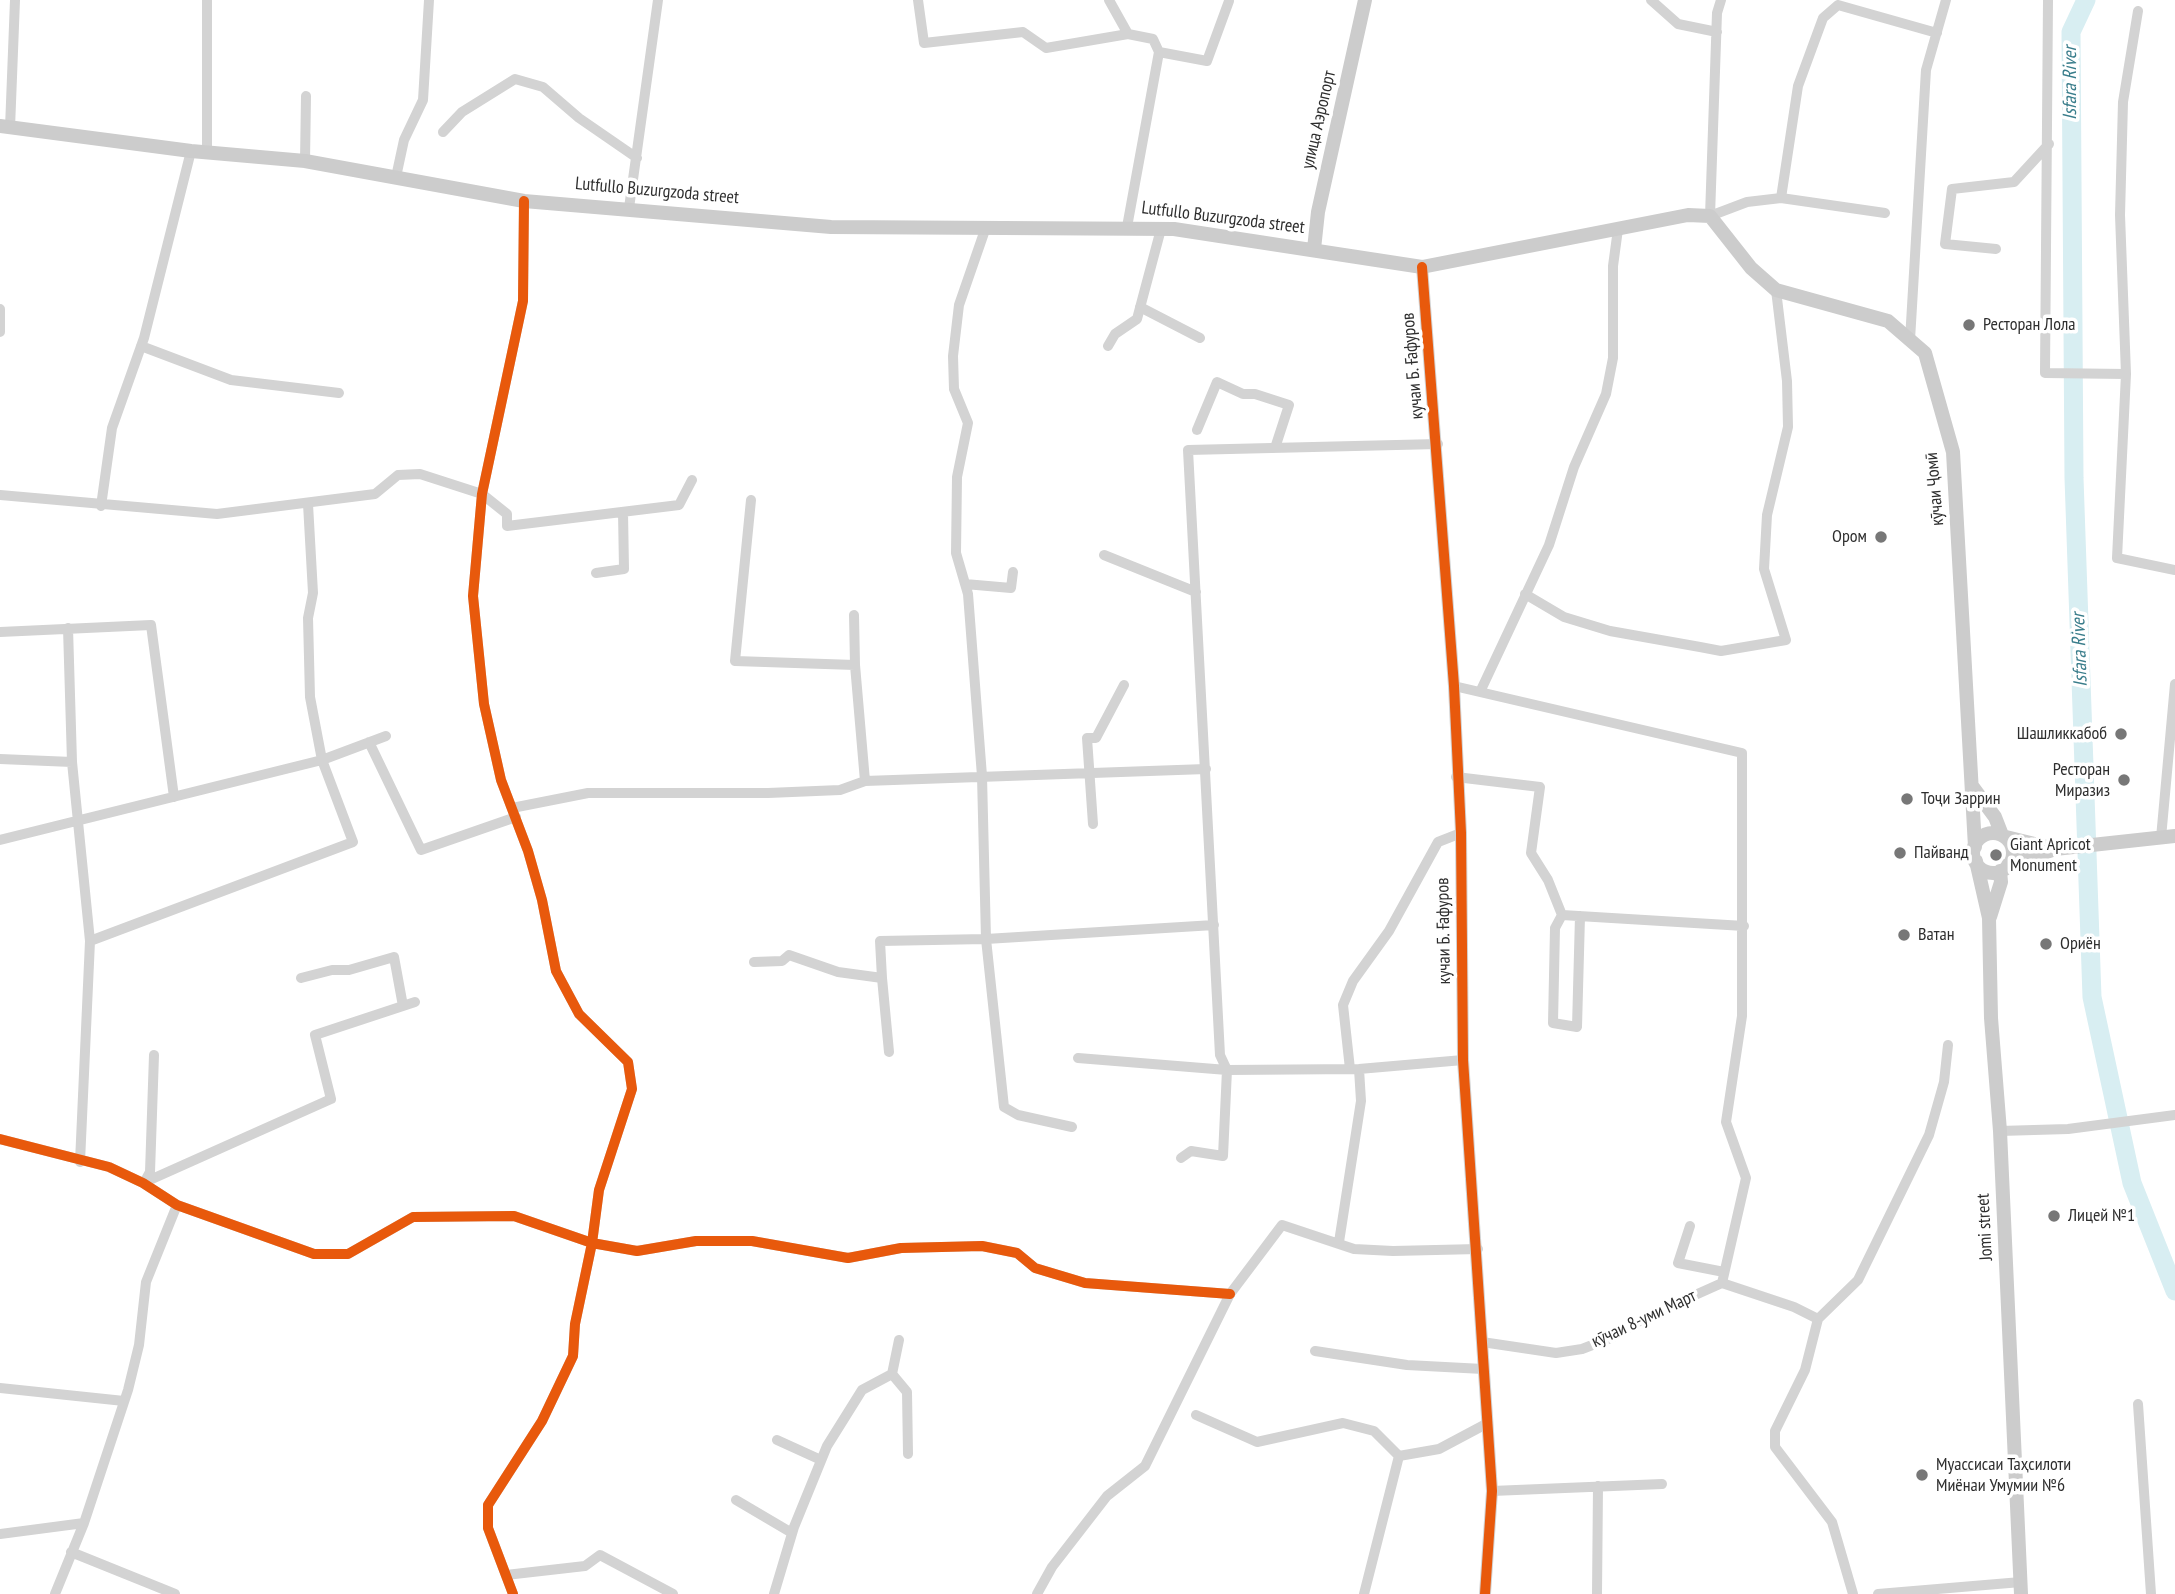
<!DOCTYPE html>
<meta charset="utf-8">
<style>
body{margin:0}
canvas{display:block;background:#fff}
</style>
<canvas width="2175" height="1594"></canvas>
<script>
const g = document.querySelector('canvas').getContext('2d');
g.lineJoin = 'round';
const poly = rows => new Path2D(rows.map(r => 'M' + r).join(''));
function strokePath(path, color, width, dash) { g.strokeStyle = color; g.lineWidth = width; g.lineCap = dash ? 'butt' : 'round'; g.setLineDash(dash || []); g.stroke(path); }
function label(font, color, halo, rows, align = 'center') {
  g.font = font + ' "PT Sans Narrow",sans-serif'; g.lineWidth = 7; g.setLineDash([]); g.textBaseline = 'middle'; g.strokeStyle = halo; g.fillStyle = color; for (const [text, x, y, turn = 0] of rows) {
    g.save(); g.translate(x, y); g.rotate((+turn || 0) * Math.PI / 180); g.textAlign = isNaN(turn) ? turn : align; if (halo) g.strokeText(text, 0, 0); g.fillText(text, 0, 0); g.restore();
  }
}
const river = poly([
 [2086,0,2071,32,2074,478,2092,997,2132,1183,2175,1291]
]);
const minor = poly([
 [207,0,207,152],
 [918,0,924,43,1023,32,1046,48,1128,34],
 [1109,0,1128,34,1153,39,1159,52,1127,227],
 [1651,0,1678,24,1717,32],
 [1721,0,1717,13,1710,216,1747,202,1781,198,1885,213],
 [2048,0,2045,373,2126,374,2120,215,2123,102,2138,11],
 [1159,52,1207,61,1229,1],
 [10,128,15,0],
 [443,132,462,112,515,79,543,87,579,118,637,158],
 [305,161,306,96],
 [396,177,404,140,423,100,429,0],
 [1781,198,1798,86,1823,18,1838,5,1937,33],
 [629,208,658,0],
 [986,227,959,305,953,356,954,389,968,423,957,477,956,553,968,594,982,776,986,939,1004,1107,1018,1115,1072,1127],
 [1996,249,1945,244,1952,189,2014,182,2049,144],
 [1140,307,1200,338],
 [0,332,0,309],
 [1910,340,1926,70,1946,0],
 [141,346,231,380,339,393],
 [1108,346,1115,334,1137,319,1161,229],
 [2126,374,2117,558,2175,570],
 [1197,430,1217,382,1243,394,1255,394,1289,405,1275,448],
 [1438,444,1188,450,1220,1055,1227,1070,1359,1069,1463,1060],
 [0,495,217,514,375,494,398,475,420,474,482,494,507,514,507,526,679,505,692,480],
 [751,500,735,661,855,665],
 [101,506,112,428,144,338,191,151],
 [1104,555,1196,592],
 [596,573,624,569,623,512],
 [965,584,1011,588,1013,572],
 [1525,594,1564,617,1610,631,1700,647,1721,651,1786,640,1764,569,1767,515,1788,427,1787,381,1776,290],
 [854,615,855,665,865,781],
 [68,628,72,762,90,941,80,1162],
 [0,632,151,625,174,797],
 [1454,686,1742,753,1742,1016,1726,1122,1746,1178,1722,1283],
 [1480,692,1549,545,1574,467,1606,394,1613,358,1613,266,1618,229],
 [369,742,421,850,516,817],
 [0,759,72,762],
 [1456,777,1540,787,1531,853,1548,880,1562,915,1744,926],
 [512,808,588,793,768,793,840,790,865,781,1206,769],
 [1093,824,1087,738,1096,738,1124,685],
 [2161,838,2175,684],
 [0,840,322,760,386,736],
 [1562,915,1555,928,1553,1023,1577,1027,1580,916],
 [90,941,353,842,322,760,310,697,308,618,313,593,308,504],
 [754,962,782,961,789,955,838,972,882,978,880,941,986,939,1214,925],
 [301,978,332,970,349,970,394,957,403,1006],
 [882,978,889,1052],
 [1078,1058,1227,1070,1223,1156,1191,1151,1181,1158],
 [1350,1069,1343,1005,1353,981,1389,931,1438,842,1461,833],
 [2000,1131,2068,1129,2175,1115],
 [0,1139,109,1167,143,1183,177,1205,314,1254,348,1254,413,1217,514,1216,592,1243,637,1251,696,1241,752,1241,848,1258,901,1248,982,1246,1017,1253,1035,1268,1085,1283,1230,1294],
 [143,1183,331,1099,315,1035,415,1002],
 [144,1183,150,1172,154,1055],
 [1690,1226,1678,1263,1724,1272],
 [1339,1242,1361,1101,1359,1069],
 [1722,1283,1794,1307,1818,1319,1805,1370,1775,1431,1775,1447,1832,1522,1853,1594],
 [1818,1319,1858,1280,1929,1135,1944,1082,1948,1045],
 [1482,1342,1556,1353,1582,1349,1613,1337,1646,1317,1722,1283],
 [1315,1351,1407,1365,1483,1369],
 [892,1374,907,1392,908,1454],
 [0,1388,124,1401],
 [2138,1404,2151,1594],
 [1196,1415,1257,1442,1343,1423,1374,1431,1399,1456,1439,1449,1486,1424],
 [777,1440,821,1460],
 [1492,1491,1662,1484],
 [736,1500,792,1533],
 [0,1534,84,1523],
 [71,1552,175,1594],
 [506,1575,585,1566,600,1555,673,1594],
 [55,1594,84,1523,128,1390,139,1345,146,1282,177,1205],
 [513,1594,488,1528,488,1505,542,1421,573,1356,575,1324,592,1243,599,1190,632,1089,628,1062,579,1014,556,971,542,900,528,851,501,780,484,704,473,596,482,494,523,301,524,201],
 [774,1594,794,1527,827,1446,862,1390,892,1374,899,1340],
 [1037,1594,1052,1567,1107,1496,1145,1466,1230,1294,1282,1225,1354,1249,1393,1251,1478,1249],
 [1364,1594,1399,1456],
 [1597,1594,1598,1486],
 [1878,1594,2021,1582]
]);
const tertiary = poly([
 [1422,267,1454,686,1461,833,1463,1060,1492,1491,1485,1594]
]);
const secondary = poly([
 [0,126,191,151,305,161,524,201,831,227,1174,229,1422,267,1688,215,1710,216,1751,268,1776,290,1888,321,1925,353,1953,452,1975,847],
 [1314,249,1318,212,1365,0],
 [1972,786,1995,817,2002,835],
 '1973 853a20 20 0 1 1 40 0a20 20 0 1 1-40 0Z',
 [2006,837,2055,849,2175,836],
 [1976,861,1989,918,1991,1018,2000,1131,2021,1594],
 [2008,865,2055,849],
 [1990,917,2001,882,2000,871]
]);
const cycleway = poly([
 [1422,267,1454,686,1461,833,1463,1060,1492,1491,1485,1594],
 [0,1139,109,1167,143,1183,177,1205,314,1254,348,1254,413,1217,514,1216,592,1243,637,1251,696,1241,752,1241,848,1258,901,1248,982,1246,1017,1253,1035,1268,1085,1283,1230,1294],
 [513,1594,488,1528,488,1505,542,1421,573,1356,575,1324,592,1243,599,1190,632,1089,628,1062,579,1014,556,971,542,900,528,851,501,780,484,704,473,596,482,494,523,301,524,201]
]);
const markers = [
 [1969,325,7,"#777"],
 [1881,537,7,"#777"],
 [2121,734,7,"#777"],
 [2124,780,7,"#777"],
 [1907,799,7,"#777"],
 [1900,853,7,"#777"],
 [1996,855,7,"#777"],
 [1904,935,7,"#777"],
 [2046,944,7,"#777"],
 [2054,1216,7,"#777"],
 [1922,1475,7,"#777"]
];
const streetNames = [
 ["улица Аэропорт",1319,120,-77],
 ["Lutfullo Buzurgzoda street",657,191,5],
 ["Lutfullo Buzurgzoda street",1223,218,7],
 ["кучаи Б. Ғафуров",1413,366,-95],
 ["кӯчаи Ҷомӣ",1935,489,-95],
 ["кучаи Б. Ғафуров",1444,931,-91],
 ["Jomi street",1985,1227,-93],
 ["кӯчаи 8-уми Март",1644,1319,-25]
];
const poiNames = [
 ["Ресторан Лола",1983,325],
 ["Ором",1867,537,"right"],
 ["Шашликкабоб",2107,734,"right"],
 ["Ресторан",2110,770,"right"],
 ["Миразиз",2110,791,"right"],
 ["Тоҷи Заррин",1921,799],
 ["Giant Apricot",2010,845],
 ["Monument",2010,866],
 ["Пайванд",1914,853],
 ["Ватан",1918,935],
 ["Ориён",2060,944],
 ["Лицей №1",2068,1216],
 ["Муассисаи Таҳсилоти",1936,1465],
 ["Миёнаи Умумии №6",1936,1486]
];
const waterNames = [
 ["Isfara River",2071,83,-90],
 ["Isfara River",2080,650,-92]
];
strokePath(river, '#d8eef2', 19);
strokePath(minor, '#d3d3d3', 10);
strokePath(tertiary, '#d3d3d3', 12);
strokePath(secondary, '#ccc', 14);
strokePath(cycleway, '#e8590c', 10);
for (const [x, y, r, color] of markers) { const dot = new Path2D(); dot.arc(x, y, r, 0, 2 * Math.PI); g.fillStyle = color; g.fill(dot); strokePath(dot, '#fff', 2.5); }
label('18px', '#2e2e2e', '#fff', streetNames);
label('18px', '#2e2e2e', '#fff', poiNames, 'left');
label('italic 19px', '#397d8b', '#fff', waterNames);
</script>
